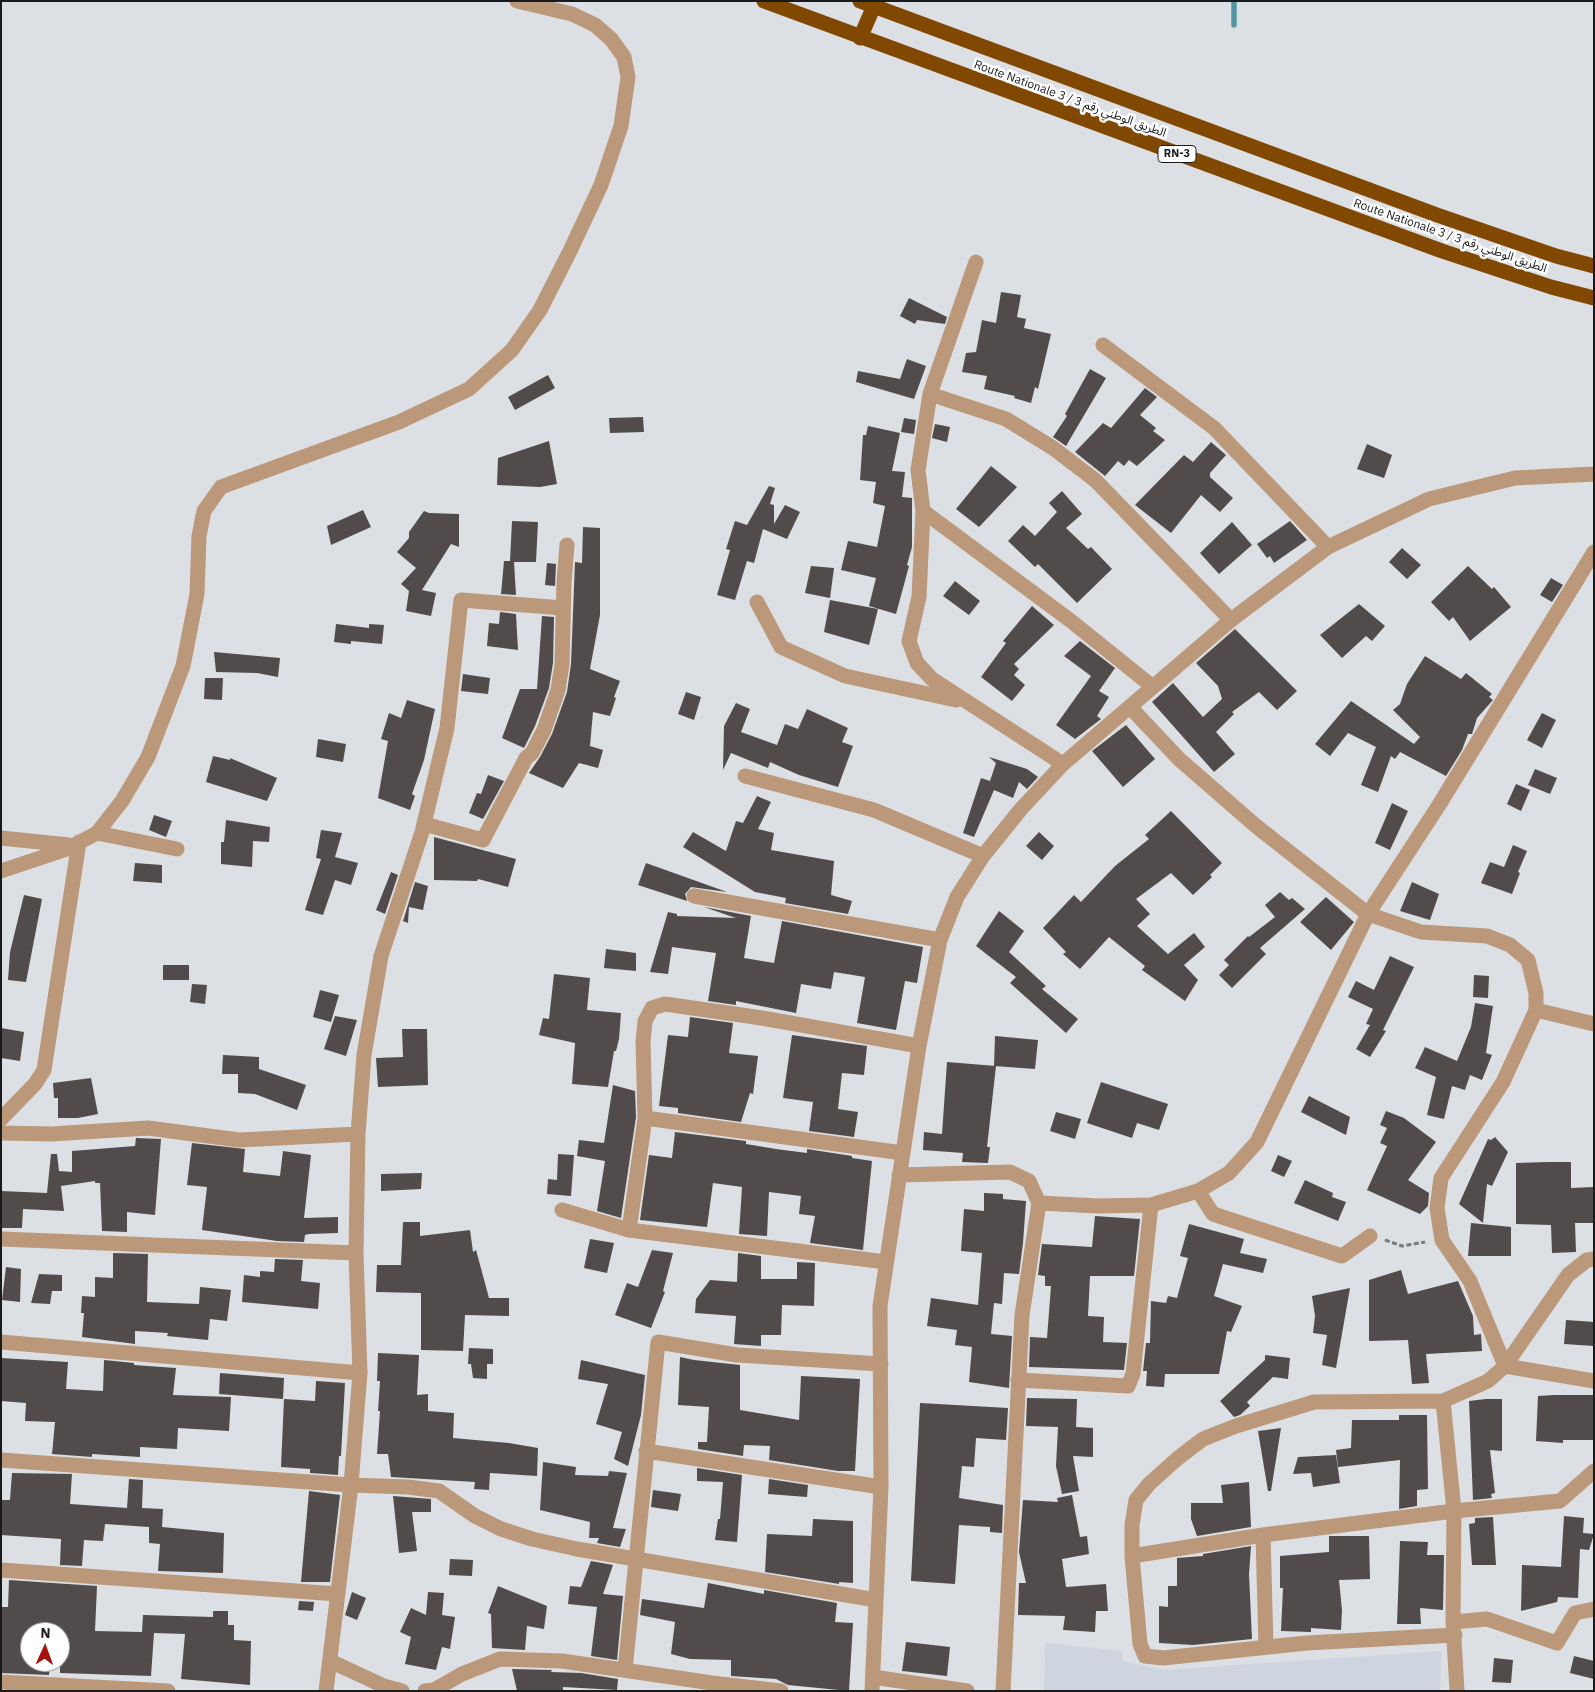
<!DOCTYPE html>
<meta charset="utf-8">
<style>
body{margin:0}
#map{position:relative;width:1595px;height:1692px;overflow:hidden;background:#dcdfe3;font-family:"IBM Plex Sans",sans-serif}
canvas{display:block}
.frame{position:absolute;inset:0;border:2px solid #191a1c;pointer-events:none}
.north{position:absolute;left:20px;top:1622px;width:50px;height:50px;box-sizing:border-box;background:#fff;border:1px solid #a3a3a4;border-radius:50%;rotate:2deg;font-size:14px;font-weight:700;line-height:20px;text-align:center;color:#191a1c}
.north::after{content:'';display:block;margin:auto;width:18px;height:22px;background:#a7120f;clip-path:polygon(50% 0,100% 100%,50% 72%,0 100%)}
</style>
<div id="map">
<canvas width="1595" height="1692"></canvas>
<div class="frame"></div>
<div class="north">N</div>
</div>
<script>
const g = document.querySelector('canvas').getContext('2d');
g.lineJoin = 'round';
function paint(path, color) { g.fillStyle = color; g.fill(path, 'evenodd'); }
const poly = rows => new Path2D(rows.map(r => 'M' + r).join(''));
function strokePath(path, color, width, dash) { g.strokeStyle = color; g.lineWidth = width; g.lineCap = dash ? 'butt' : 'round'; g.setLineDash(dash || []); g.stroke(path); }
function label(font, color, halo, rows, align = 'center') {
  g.font = font + ' "IBM Plex Sans","Noto Sans Arabic",sans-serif'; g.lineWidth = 5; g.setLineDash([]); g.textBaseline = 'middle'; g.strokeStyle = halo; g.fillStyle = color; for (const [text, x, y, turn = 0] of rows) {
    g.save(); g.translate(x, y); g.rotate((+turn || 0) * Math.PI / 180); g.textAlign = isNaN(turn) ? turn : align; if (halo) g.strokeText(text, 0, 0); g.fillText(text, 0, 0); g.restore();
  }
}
const built = poly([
 [1045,1643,1122,1651,1122,1661,1164,1670,1441,1651,1440,1691,1044,1691]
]);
const stream = poly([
 [1234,25,1234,1]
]);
const building = poly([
 [1001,292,1021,295,1017,317,1026,319,1024,328,1051,334,1038,389,1035,387,1031,403,1014,398,1015,396,984,389,987,376,962,372,966,353,976,352,982,320,996,323],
 [909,298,947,317,945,324,917,320,915,324,900,316],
 [907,359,926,366,914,399,856,382,858,371,900,379],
 [1090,369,1106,378,1066,446,1053,437,1067,416,1065,414],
 [548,375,555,388,515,410,508,397],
 [1145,388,1157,397,1140,415,1156,428,1153,431,1165,440,1137,466,1129,460,1124,466,1118,461,1105,476,1075,452,1103,423,1111,428],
 [643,417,644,432,610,433,609,418],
 [904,418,916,420,914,434,901,432],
 [935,424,950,427,947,442,932,438],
 [868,426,900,433,892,471,905,472,902,497,912,498,912,547,907,565,909,566,896,614,869,606,876,578,841,570,848,541,877,547,885,506,873,503,876,482,860,480,863,435,866,435],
 [549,441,557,484,540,487,497,485,498,458],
 [1211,442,1226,455,1210,473,1210,477,1233,498,1220,512,1201,495,1171,533,1135,505,1184,455,1193,462],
 [1367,444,1392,455,1384,478,1357,469],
 [991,466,1017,487,979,527,956,509],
 [769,486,775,488,770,504,774,505,774,524,785,505,800,512,787,539,763,529,754,563,747,561,735,600,717,595,730,550,726,549,735,521,747,525],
 [1062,491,1082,514,1066,528,1088,549,1091,547,1112,569,1077,603,1038,564,1035,567,1008,541,1023,525,1035,536,1057,512,1049,503],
 [363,510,371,527,331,545,327,526],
 [424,511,429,513,459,514,459,547,451,544,422,590,436,593,431,616,406,611,409,591,401,584,416,568,397,552,409,538,409,532],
 [512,521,538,522,536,562,514,562,516,595,501,594,504,561,510,561],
 [1290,521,1307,540,1274,563,1270,556,1267,558,1257,544],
 [1232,522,1252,545,1219,574,1200,553],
 [583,527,600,528,600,615,590,669,620,681,614,697,616,698,610,716,593,712,590,746,603,750,598,768,579,763,563,788,529,773,540,757,552,734,567,692,571,664,575,562,582,563],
 [1402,548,1421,565,1407,579,1389,562],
 [547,563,556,564,555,586,545,585],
 [811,566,834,568,830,598,805,593],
 [1468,566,1492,589,1494,587,1511,607,1470,641,1453,617,1449,621,1431,602],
 [1551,578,1563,585,1552,602,1540,595],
 [955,581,980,601,969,615,943,596],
 [830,600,878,609,869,645,824,632],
 [1359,604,1385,626,1372,641,1366,636,1342,658,1320,635],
 [1032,606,1054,625,1014,664,1019,669,1014,675,1025,685,1012,701,981,677,1006,643,1003,641],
 [500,612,516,614,518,650,487,646,489,623,499,624],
 [542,616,554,617,553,663,549,688,535,726,524,748,502,738,520,689,537,689],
 [336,624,369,628,369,624,384,625,382,644,351,641,351,644,334,642],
 [1235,629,1297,691,1277,710,1259,692,1232,712,1234,714,1216,732,1235,754,1214,772,1152,702,1173,683,1203,717,1222,699,1218,686,1196,663],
 [1080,641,1115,668,1099,691,1109,697,1097,716,1101,719,1075,739,1056,725,1091,676,1064,656],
 [214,652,280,658,278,677,257,673,216,672],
 [1425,656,1461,679,1466,673,1492,694,1489,697,1493,700,1477,718,1472,734,1468,734,1462,750,1446,776,1400,752,1395,759,1391,756,1378,792,1361,785,1376,747,1348,733,1330,756,1315,744,1351,701,1414,744,1420,737,1393,710,1400,704,1407,684],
 [463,674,490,678,488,694,461,691],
 [205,678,223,678,222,700,204,699],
 [686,692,701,697,694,720,678,714],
 [407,700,435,709,424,760,412,794,415,796,410,810,378,798,388,741,381,739,389,713,401,718],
 [736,703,750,709,741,732,777,745,785,724,798,729,807,709,848,728,842,742,853,746,838,787,799,775,770,762,768,768,731,753,723,770,724,726],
 [1542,713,1556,720,1542,748,1527,740],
 [1126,725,1155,759,1123,787,1092,751],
 [318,739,346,744,343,762,316,757],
 [213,756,230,760,230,758,277,778,267,801,206,782],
 [989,757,1027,769,1038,777,1027,789,1019,782,1013,798,994,790,974,837,963,833,981,778,990,781,996,763],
 [1535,769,1557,778,1550,794,1528,785],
 [488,775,504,781,483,819,469,813,477,793,481,794],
 [1516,784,1530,790,1521,811,1507,804],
 [757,796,771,802,758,829,774,833,771,850,834,861,831,895,852,901,848,914,785,903,786,898,755,892,683,847,693,832,726,851,736,821,743,823],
 [1392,803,1408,811,1390,850,1375,843],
 [1171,811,1222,863,1210,875,1212,877,1193,895,1171,873,1136,899,1150,914,1137,926,1168,954,1194,933,1205,947,1184,965,1198,980,1185,1001,1142,970,1145,966,1109,937,1080,969,1063,954,1066,952,1043,928,1074,895,1081,902,1115,866,1149,839,1145,835],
 [154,815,172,821,166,837,149,830],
 [226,820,270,827,269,842,253,841,252,867,221,864,221,842,224,842],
 [321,830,342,833,335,857,358,863,351,885,335,880,323,915,305,910,321,859,316,858],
 [1039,832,1054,846,1042,860,1026,846],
 [434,837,516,859,508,887,478,879,477,881,434,880],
 [1513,845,1527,851,1518,872,1520,873,1512,894,1481,883,1490,862,1504,867],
 [135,863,162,865,162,883,133,881],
 [646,863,727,892,691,887,685,894,687,901,638,885],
 [391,872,398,875,385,914,376,910],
 [415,882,428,886,423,910,409,907,408,923,403,921],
 [1412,882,1439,894,1430,920,1400,911],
 [1280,892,1289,900,1292,898,1305,909,1260,948,1266,954,1232,988,1219,975,1229,965,1224,960,1248,936,1249,937,1275,917,1265,905],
 [24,895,42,899,26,982,8,980,10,952],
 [1326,897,1354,922,1331,950,1300,922],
 [704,907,751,916,744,958,774,963,782,921,923,947,917,983,905,981,896,1030,857,1023,865,977,834,972,831,989,801,984,796,1013,736,1001,736,1005,708,1001,716,953,672,947,668,974,650,972,668,912,677,914,677,916,736,918],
 [999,911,1024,931,1009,952,1046,986,1042,989,1078,1019,1066,1033,1010,983,1016,977,976,946],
 [606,949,636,953,636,971,604,968],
 [1390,956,1414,967,1383,1030,1386,1031,1370,1057,1356,1049,1370,1025,1366,1024,1373,1009,1348,997,1356,981,1374,990],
 [163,965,189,965,189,980,163,980],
 [554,974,590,978,587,1010,621,1013,619,1039,616,1051,614,1051,608,1087,572,1084,575,1043,539,1035,543,1018,549,1019],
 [1474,975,1489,976,1488,998,1473,997],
 [192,984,207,985,205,1004,190,1002],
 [320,990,339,995,331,1022,313,1017],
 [1475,1003,1493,1006,1486,1053,1492,1055,1482,1080,1470,1075,1465,1090,1452,1086,1444,1119,1427,1115,1436,1077,1415,1068,1425,1047,1457,1061,1471,1027],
 [335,1016,357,1020,346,1056,324,1049],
 [690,1017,733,1023,729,1053,758,1056,753,1094,750,1093,741,1122,678,1113,678,1108,659,1106,668,1035,688,1037],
 [1,1028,24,1032,20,1061,1,1058],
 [402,1029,427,1029,428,1085,378,1087,376,1058,403,1057],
 [792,1035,867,1046,864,1075,842,1073,838,1109,858,1112,854,1137,809,1131,813,1102,783,1098],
 [995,1036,1038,1040,1035,1069,994,1066],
 [223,1055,259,1057,259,1069,306,1085,297,1110,255,1094,238,1093,238,1074,222,1074],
 [947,1062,996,1066,987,1147,990,1147,988,1163,962,1162,963,1153,923,1150,924,1132,942,1134],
 [91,1078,98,1114,78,1118,58,1118,58,1098,54,1098,53,1083],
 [1101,1082,1168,1104,1159,1130,1137,1123,1132,1138,1087,1123],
 [613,1085,635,1091,636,1117,621,1218,597,1211,605,1161,577,1156,579,1140,604,1143],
 [1309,1096,1350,1117,1346,1135,1301,1112],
 [1386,1111,1404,1118,1436,1142,1408,1180,1429,1193,1428,1206,1420,1214,1367,1190,1387,1146,1380,1143,1387,1128,1380,1125],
 [1056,1112,1081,1119,1075,1139,1050,1131],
 [675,1132,746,1141,746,1144,776,1149,807,1153,807,1149,852,1156,852,1158,872,1161,863,1250,810,1243,815,1216,799,1214,801,1196,769,1192,767,1236,739,1234,742,1187,713,1183,707,1227,640,1220,649,1155,672,1158],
 [1495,1137,1508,1152,1492,1186,1487,1184,1483,1223,1459,1204,1488,1139,1491,1140],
 [136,1138,161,1139,155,1215,127,1212,127,1232,102,1231,100,1183,95,1183,95,1181,61,1186,64,1211,23,1209,22,1228,1,1228,1,1191,47,1193,51,1154,57,1154,59,1171,72,1172,72,1151,135,1146],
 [192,1143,245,1149,243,1172,280,1176,283,1151,311,1155,304,1218,338,1217,338,1233,309,1234,305,1235,304,1242,277,1241,202,1230,207,1187,187,1185],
 [558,1154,574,1155,571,1196,547,1194,548,1179,557,1180],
 [1278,1155,1292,1161,1284,1177,1271,1171],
 [1547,1162,1571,1162,1571,1188,1594,1187,1594,1223,1575,1223,1576,1252,1552,1253,1551,1225,1516,1224,1516,1163],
 [422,1173,421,1189,381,1191,381,1174],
 [1305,1180,1333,1193,1332,1197,1346,1202,1338,1221,1294,1203],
 [984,1193,1003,1194,1003,1199,1026,1201,1023,1243,1019,1274,1004,1273,1002,1304,994,1303,991,1334,1012,1336,1009,1388,969,1382,972,1347,955,1345,957,1330,927,1326,931,1298,978,1305,982,1253,961,1251,964,1209,984,1211],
 [1095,1216,1140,1219,1134,1276,1090,1276,1088,1316,1104,1317,1103,1342,1127,1343,1124,1370,1029,1367,1030,1337,1047,1338,1051,1286,1045,1286,1045,1276,1038,1275,1042,1244,1092,1247],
 [403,1222,420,1222,420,1236,470,1230,473,1252,476,1250,489,1298,509,1298,509,1316,465,1315,463,1351,421,1350,421,1293,376,1292,377,1265,401,1265],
 [1471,1223,1511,1227,1511,1256,1468,1256],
 [1189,1224,1244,1239,1240,1253,1267,1259,1263,1273,1223,1264,1214,1296,1242,1306,1231,1332,1227,1331,1219,1374,1165,1374,1164,1387,1146,1386,1147,1371,1143,1371,1146,1343,1150,1343,1151,1301,1166,1303,1168,1296,1177,1298,1188,1258,1180,1256],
 [590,1239,614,1243,607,1273,584,1268],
 [652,1250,673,1253,663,1291,665,1292,651,1328,615,1315,627,1283,638,1287],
 [113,1253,148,1254,147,1302,199,1304,200,1287,231,1290,227,1321,210,1319,208,1340,167,1336,168,1333,135,1331,135,1344,82,1337,84,1313,81,1313,82,1296,95,1297,95,1277,113,1278],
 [738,1253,761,1256,761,1279,797,1279,797,1262,815,1263,814,1306,782,1305,781,1335,761,1335,761,1346,734,1344,736,1316,695,1313,696,1299,710,1280,737,1282],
 [275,1259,303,1260,301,1281,320,1283,318,1309,242,1302,244,1275,260,1277,260,1271,274,1272],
 [6,1267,21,1269,20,1302,2,1300],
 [1401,1270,1408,1294,1458,1281,1473,1316,1474,1335,1481,1334,1482,1351,1426,1354,1429,1383,1412,1384,1408,1340,1369,1341,1369,1280],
 [39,1274,62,1275,62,1291,52,1291,50,1304,31,1303],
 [1350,1288,1336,1368,1322,1365,1327,1335,1313,1333,1315,1316,1312,1296],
 [1566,1320,1594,1322,1594,1346,1564,1344],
 [469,1348,493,1349,493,1364,487,1364,487,1379,473,1378,471,1364,468,1364],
 [378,1353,419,1355,417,1395,428,1394,428,1411,454,1413,453,1438,509,1443,538,1448,537,1476,490,1473,489,1490,474,1489,475,1482,391,1477,388,1454,377,1454,380,1411,378,1411,380,1381,377,1381],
 [1265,1355,1290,1358,1288,1379,1273,1377,1247,1402,1250,1406,1240,1415,1234,1417,1220,1401,1265,1360],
 [680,1357,694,1360,740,1365,740,1410,799,1420,801,1376,860,1379,855,1471,838,1471,769,1460,770,1446,744,1445,743,1456,698,1449,698,1442,707,1442,709,1407,678,1405],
 [1,1358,68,1362,66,1389,103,1391,104,1360,134,1363,134,1365,176,1368,173,1395,231,1397,229,1431,178,1428,177,1449,140,1447,140,1457,92,1454,92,1457,52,1454,55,1422,25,1421,26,1403,1,1401],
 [581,1360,645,1375,641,1415,628,1466,614,1459,622,1432,596,1424,608,1384,578,1379],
 [220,1373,284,1378,283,1399,219,1394],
 [316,1381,345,1383,341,1456,339,1456,338,1475,310,1473,310,1469,281,1467,284,1399,315,1401],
 [1555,1395,1594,1395,1594,1440,1563,1440,1563,1443,1536,1441,1538,1396],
 [1027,1398,1077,1399,1076,1427,1093,1428,1093,1457,1073,1456,1079,1491,1062,1494,1056,1466,1058,1427,1026,1426],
 [1486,1399,1502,1399,1502,1451,1490,1450,1495,1493,1491,1494,1492,1498,1473,1500,1469,1401],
 [920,1403,1008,1408,1006,1440,976,1438,974,1467,962,1466,959,1498,1003,1505,1002,1533,990,1532,990,1527,959,1525,955,1584,911,1581],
 [1399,1415,1427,1415,1428,1489,1417,1490,1417,1506,1399,1509,1400,1460,1338,1467,1336,1450,1351,1448,1352,1420,1399,1420],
 [1281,1428,1271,1491,1268,1491,1258,1431],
 [1336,1455,1340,1483,1313,1487,1311,1473,1293,1474,1298,1457],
 [543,1462,576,1467,575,1475,608,1476,609,1471,627,1473,613,1528,626,1529,620,1547,597,1543,599,1538,589,1538,590,1522,540,1510],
 [697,1468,742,1475,737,1542,715,1540,718,1519,720,1519,723,1482,697,1481],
 [12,1473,72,1474,70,1504,127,1508,129,1479,143,1480,142,1508,163,1509,162,1527,224,1533,223,1573,158,1571,160,1544,149,1543,149,1527,105,1524,103,1541,84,1540,82,1566,60,1565,61,1539,1,1535,1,1500,10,1500],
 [769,1479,808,1485,807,1497,768,1494],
 [1249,1482,1251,1527,1197,1536,1191,1519,1191,1503,1223,1503,1221,1485],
 [653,1490,681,1494,678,1511,651,1507],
 [309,1491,340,1495,330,1582,301,1582],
 [1072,1495,1080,1537,1087,1536,1089,1554,1062,1559,1066,1587,1106,1584,1108,1611,1096,1611,1095,1632,1063,1630,1065,1616,1018,1615,1019,1583,1026,1583,1019,1552,1023,1500,1058,1502,1057,1498],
 [393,1496,431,1499,431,1512,412,1512,417,1551,399,1553],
 [1564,1516,1584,1518,1583,1533,1594,1534,1589,1550,1580,1549,1578,1598,1558,1597,1557,1602,1521,1611,1522,1565,1561,1567],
 [1493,1517,1496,1565,1472,1565,1469,1524,1475,1523,1475,1518],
 [813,1519,853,1521,853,1583,839,1582,839,1584,765,1572,767,1534,812,1536],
 [1329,1536,1369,1536,1370,1579,1339,1580,1342,1610,1341,1630,1311,1628,1311,1632,1281,1631,1283,1588,1280,1588,1280,1556,1329,1552],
 [1400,1541,1428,1542,1427,1555,1444,1555,1443,1610,1420,1608,1421,1624,1397,1624],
 [1251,1546,1249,1574,1252,1639,1193,1645,1159,1643,1159,1606,1168,1607,1168,1586,1177,1586,1177,1558,1203,1556,1203,1554],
 [450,1559,473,1560,472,1576,449,1575],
 [591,1561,613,1565,603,1594,623,1596,617,1660,591,1656,597,1607,568,1604,570,1586,581,1587],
 [9,1580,97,1586,95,1631,142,1632,143,1615,213,1617,213,1611,228,1611,228,1625,234,1625,234,1640,251,1641,250,1685,181,1679,185,1634,154,1633,151,1676,60,1673,60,1632,30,1632,30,1662,50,1662,49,1675,1,1673,1,1607,8,1607],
 [708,1583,764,1594,764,1590,837,1603,835,1622,853,1623,849,1691,788,1685,776,1679,731,1676,731,1660,690,1659,671,1654,675,1622,640,1615,642,1599,704,1608],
 [498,1586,547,1606,544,1629,527,1626,525,1650,492,1648,491,1614,488,1613],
 [352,1592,366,1598,357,1620,345,1615],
 [428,1592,444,1593,442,1615,455,1617,450,1649,442,1647,436,1670,405,1664,411,1637,400,1632,411,1608,426,1615],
 [299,1601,314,1602,313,1611,298,1610],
 [906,1642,950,1647,947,1676,902,1671],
 [1574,1656,1594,1661,1594,1679,1570,1673],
 [1494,1658,1513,1660,1511,1683,1492,1682],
 [512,1669,552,1670,551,1672,581,1673,618,1679,617,1690,563,1687,563,1691,517,1691]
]);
const path = poly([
 [1385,1240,1402,1246,1425,1242]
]);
const minor = poly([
 [976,262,930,394,918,470,923,511,919,597,909,641,917,663,932,679,1063,764],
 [1103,345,1214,428,1328,547],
 [930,394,1006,419,1053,448,1095,480,1231,620],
 [923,511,1071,621,1153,687],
 [757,602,781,647,845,676,956,700],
 [1130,707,1179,759,1256,826,1368,914,1421,932,1487,936,1510,945,1528,960,1536,993,1536,1010,1503,1082,1441,1178,1437,1208,1442,1240,1470,1281,1505,1366,1594,1381],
 [745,776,874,810,983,856],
 [424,824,483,840,526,758,532,753,544,730,558,690,562,664,564,583,567,545],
 [97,833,177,849],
 [1,838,69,845],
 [1,871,67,849,97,833,122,801,148,757,183,666,197,594,199,536,204,511,221,487,399,422,469,389,512,350,540,310,570,251,601,185,621,126,628,77,624,57,611,39,595,25,572,14,517,1],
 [694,896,940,940],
 [1536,1010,1594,1024],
 [645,1118,903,1153],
 [1,1119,35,1084,44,1070,79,842],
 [1,1133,51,1134,148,1128,239,1140,358,1134],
 [899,1175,1010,1172,1029,1181,1039,1203,1022,1315,1003,1691],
 [1198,1191,1213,1214,1342,1256,1370,1236],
 [1039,1203,1098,1206,1151,1205,1198,1191,1229,1173,1257,1142,1368,914,1439,805,1594,552],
 [562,1210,629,1230,886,1262],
 [629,1230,645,1118,643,1041,645,1021,652,1008,665,1004,762,1018,919,1046],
 [1,1239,356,1253],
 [1,1342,360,1373],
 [1018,1380,1128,1386,1133,1374,1151,1205],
 [1443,1401,1454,1511,1453,1622,1457,1691],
 [646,1451,881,1487],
 [1,1460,351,1485,408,1487,439,1491,475,1516,501,1529,532,1539,577,1549,876,1600],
 [1263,1535,1266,1647],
 [1132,1556,1263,1535,1454,1511,1560,1501,1594,1471],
 [1,1570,338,1594],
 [1453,1622,1487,1619,1557,1643,1575,1613,1594,1609],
 [1455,1635,1307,1643,1163,1658,1145,1656,1140,1644,1132,1556,1132,1525,1136,1500,1149,1484,1178,1458,1203,1439,1236,1426,1314,1402,1443,1401,1488,1381,1505,1366,1568,1275,1587,1260,1594,1259],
 [330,1661,384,1686,402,1691],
 [625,1670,658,1342,737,1355,881,1364],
 [873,1677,967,1691],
 [1,1682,168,1691],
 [326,1691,351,1485,360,1373,356,1253,358,1134,364,1055,381,956,422,832,447,728,461,600,563,608],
 [425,1691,434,1690,462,1674,500,1659,562,1661,712,1683,781,1691],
 [872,1691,881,1487,880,1306,919,1046,940,940,957,897,983,856,1021,809,1063,764,1231,620,1328,547,1429,499,1515,478,1594,474]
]);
const highway = poly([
 [764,1,1442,251,1551,287,1594,298],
 [860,1,1437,215,1556,256,1594,266],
 [860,38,874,6]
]);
const shields = [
 [1177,154,38]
];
const shieldNames = [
 ["RN-3",1177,154]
];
const streetNames = [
 ["Route Nationale 3 / الطريق الوطني رقم 3",1070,99,20],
 ["Route Nationale 3 / الطريق الوطني رقم 3",1450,236,19]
];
paint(built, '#ced5df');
strokePath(stream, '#5297a2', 5.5);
paint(building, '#514c4b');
strokePath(path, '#787a7d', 3, [5, 2.5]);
strokePath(minor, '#ba9879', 15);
strokePath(highway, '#804800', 15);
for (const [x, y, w] of shields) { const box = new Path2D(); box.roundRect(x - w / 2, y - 8.5, w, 17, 4); g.fillStyle = '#fff'; g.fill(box); strokePath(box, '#191a1c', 1); }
label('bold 11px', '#191a1c', null, shieldNames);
label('12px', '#191a1c', '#fff', streetNames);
</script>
